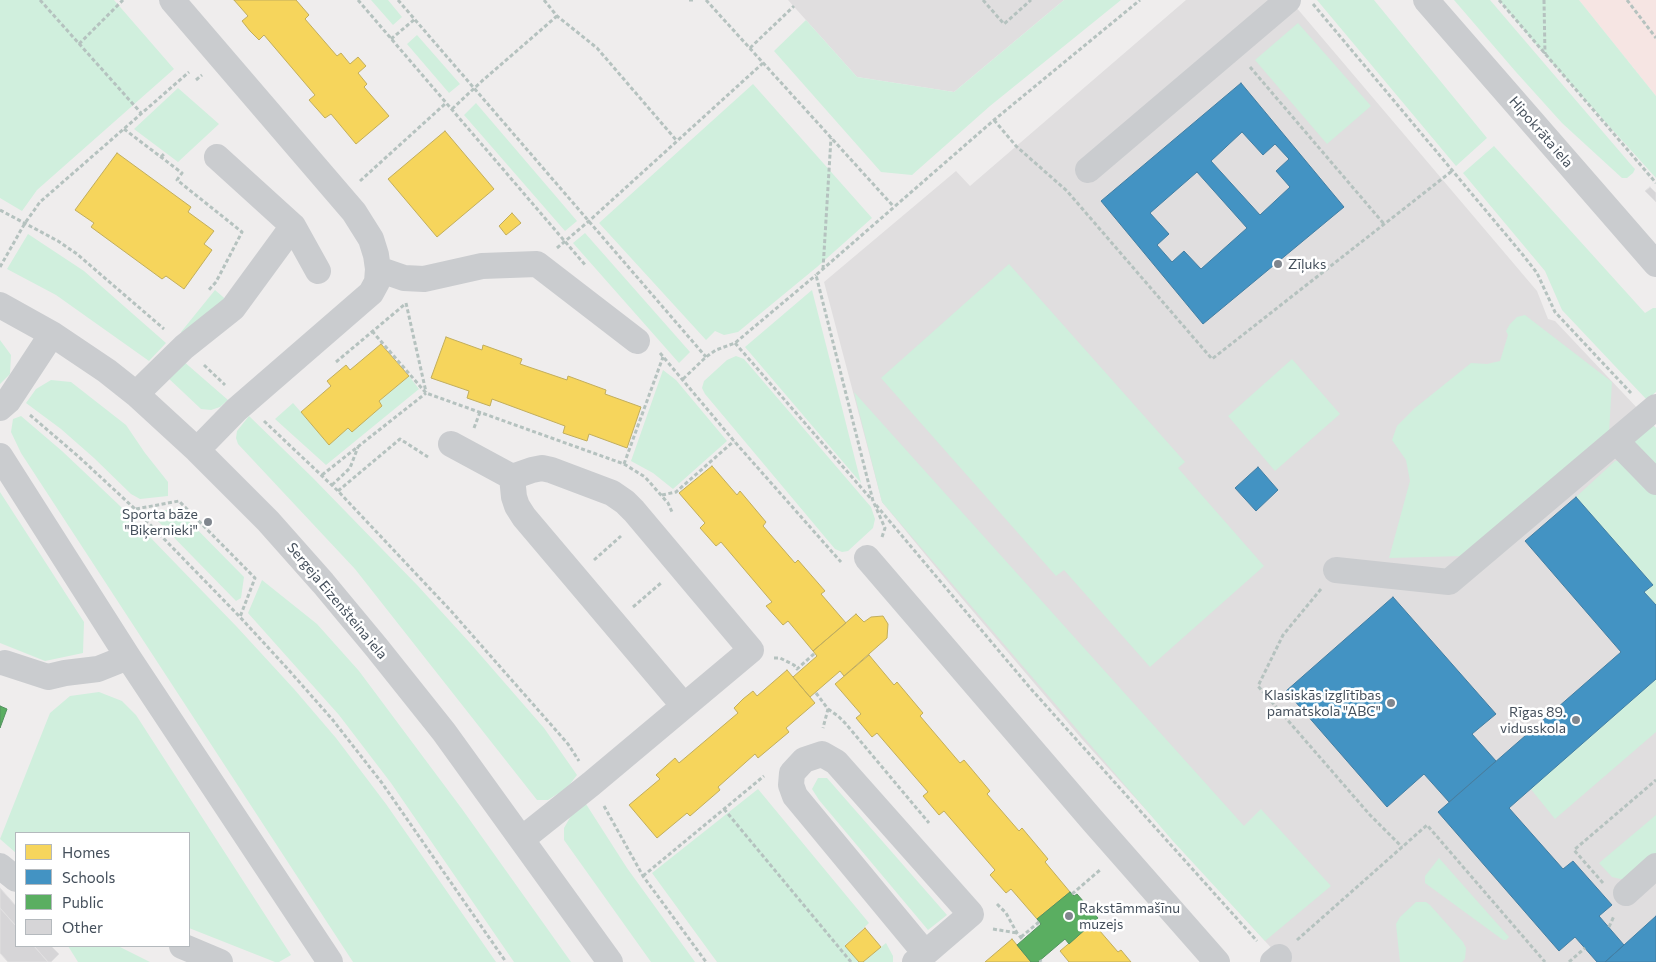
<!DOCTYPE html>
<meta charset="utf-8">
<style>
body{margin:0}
#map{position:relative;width:1656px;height:962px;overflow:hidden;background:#efeded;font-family:Commissioner,sans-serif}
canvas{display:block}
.legend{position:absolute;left:15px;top:832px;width:175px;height:115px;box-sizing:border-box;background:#fff;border:1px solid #b4b9bd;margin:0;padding:6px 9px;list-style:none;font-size:15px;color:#444f5b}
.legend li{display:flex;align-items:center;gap:10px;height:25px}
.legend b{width:25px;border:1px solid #b4b9bd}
</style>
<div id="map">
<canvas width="1656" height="962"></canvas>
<ul class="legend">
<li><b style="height:14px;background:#f6d55c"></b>Homes</li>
<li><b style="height:14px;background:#4393c3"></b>Schools</li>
<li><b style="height:14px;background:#5aae61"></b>Public</li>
<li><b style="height:14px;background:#d6d5d7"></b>Other</li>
</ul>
</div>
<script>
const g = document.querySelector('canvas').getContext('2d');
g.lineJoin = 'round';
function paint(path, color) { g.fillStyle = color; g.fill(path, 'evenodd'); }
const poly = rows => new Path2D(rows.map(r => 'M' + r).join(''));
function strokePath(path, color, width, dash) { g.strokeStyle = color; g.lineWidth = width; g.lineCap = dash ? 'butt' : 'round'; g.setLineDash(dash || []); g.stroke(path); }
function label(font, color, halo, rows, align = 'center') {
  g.font = font + ' Commissioner,sans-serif'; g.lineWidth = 5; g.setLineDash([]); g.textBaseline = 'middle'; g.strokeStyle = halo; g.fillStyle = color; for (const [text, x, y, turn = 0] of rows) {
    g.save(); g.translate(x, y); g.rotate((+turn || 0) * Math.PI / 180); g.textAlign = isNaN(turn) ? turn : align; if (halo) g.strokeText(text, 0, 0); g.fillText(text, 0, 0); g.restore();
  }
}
const education = poly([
 [788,0,1064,0,954,92,857,77],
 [1186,0,1290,0,1537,291,1548,319,1555,321,1656,428,1656,962,1284,962,1081,738,948,582,882,502,824,282,956,171,970,186]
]);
const medical = poly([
 [1579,0,1656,0,1656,96,1594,19]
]);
const green = poly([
 [0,0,114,0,174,69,37,190,22,211,0,198],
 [371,0,388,0,402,17,393,25],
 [1064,0,1121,0,990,106,912,175,881,172,774,51,806,20,857,77,954,92],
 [1317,0,1374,0,1487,138,1456,166],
 [1454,0,1490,0,1633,167,1635,169,1633,173,1627,178,1622,178,1562,123,1516,72],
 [1499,0,1579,0,1656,96,1656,178,1545,55],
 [1298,23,1371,106,1327,144,1255,60],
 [417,35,460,84,449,93,407,44],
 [753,84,872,218,817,267,738,332,724,335,715,331,706,340,599,223],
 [178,88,219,124,178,162,134,129],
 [476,103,577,221,565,231,464,115],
 [1494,146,1645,313,1653,308,1656,308,1656,392,1647,400,1562,310,1545,271,1463,173],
 [585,233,690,352,679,363,573,243],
 [28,234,84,271,166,343,149,361,56,295,7,269],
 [1009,264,1185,462,1178,468,1264,566,1150,667,1064,570,1056,576,881,378],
 [215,290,230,303,186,337,181,332],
 [812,290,837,388,861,483,745,347],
 [1525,315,1612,382,1609,432,1464,556,1389,558,1410,481,1406,460,1392,440,1397,426,1415,408,1471,363,1487,364,1500,361,1508,335,1506,331,1510,324,1517,317],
 [0,340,11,355,10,374,0,384],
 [736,356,744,359,871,507,875,519,873,528,848,551,842,552,835,549,705,394,702,388,704,381,727,360],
 [1292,359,1340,414,1275,471,1228,416],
 [182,360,228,400,220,407,211,410,201,409,166,376],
 [663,370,676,380,727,441,673,489,653,473,631,461],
 [409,376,419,389,326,465,275,419,293,403,329,444,348,428,352,431,382,406,379,401],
 [51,380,71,382,126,425,145,453,168,482,168,496,140,499,131,494,94,458,61,429,26,403,36,389],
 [854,392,1244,826,1261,809,1331,886,1265,941,1172,840,882,502],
 [21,416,62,451,119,505,237,627,294,689,336,738,386,804,496,962,353,962,21,453,11,432,13,419],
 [249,416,312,477,418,586,470,643,544,728,577,775,567,788,548,800,537,800,355,569,238,444,236,438,237,431],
 [1653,425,1656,428,1656,471,1633,447,1636,438],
 [1622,460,1656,495,1656,605,1644,592,1652,585,1576,497,1615,461],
 [0,492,84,622,83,653,45,661,0,643],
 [177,509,244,577,241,598,236,601,152,515,156,511],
 [262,580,317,624,359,671,462,809,571,962,514,962,391,783,339,715,248,613],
 [1656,679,1656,732,1555,819,1530,788],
 [99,692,122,701,136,715,291,955,279,962,275,962,189,928,189,833,16,833,16,853,0,839,50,713,70,696],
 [818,778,827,778,947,915,928,930,819,800,812,789],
 [758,789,869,923,845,945,859,962,717,962,652,873],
 [586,804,627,868,695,962,651,962,564,840,564,828,572,814],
 [1656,815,1656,858,1625,880,1612,877,1599,863],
 [1439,858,1509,937,1506,940,1503,940,1425,883,1425,876],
 [1416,902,1426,902,1430,905,1463,942,1466,948,1465,959,1462,962,1400,962,1396,924,1400,917],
 [886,943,893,956,893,962,863,962],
 [68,946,118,946,150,962,78,962]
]);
const homes = poly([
 [234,0,296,0,309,15,305,19,337,56,341,53,350,64,358,57,366,66,358,73,367,84,364,87,389,116,356,144,331,114,325,118,309,100,315,95,264,35,259,40,250,31,242,21,248,16,234,0],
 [445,131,494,189,437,237,388,179,445,131],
 [117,153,191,207,188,212,214,231,204,244,212,250,184,289,166,276,162,279,91,227,94,223,75,210,117,153],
 [512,213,521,223,506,235,499,226,512,213],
 [446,337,482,350,483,345,522,359,520,364,567,380,568,376,606,390,605,394,641,407,627,448,589,434,587,441,563,433,565,426,492,399,490,406,467,398,469,391,431,378,446,337],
 [381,344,409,376,379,401,382,406,352,432,348,428,329,445,301,412,331,386,327,381,346,365,350,370,381,344],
 [712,466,737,495,740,491,766,522,763,526,795,563,798,560,825,591,821,594,846,623,813,651,788,621,783,625,766,606,772,602,721,542,716,546,700,528,705,523,679,493,712,466],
 [856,614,864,622,871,617,883,616,888,624,887,638,844,676,840,671,810,697,793,677,817,656,813,651,856,614],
 [869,655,894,685,897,682,923,713,920,716,960,763,964,760,990,791,987,794,1019,831,1022,828,1048,859,1045,862,1070,892,1037,919,1011,889,1006,893,990,875,995,870,944,811,939,815,923,796,928,792,877,733,872,737,856,718,861,714,835,684,869,655],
 [787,670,815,703,786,728,789,732,758,758,755,754,718,787,720,790,690,816,687,813,657,838,629,805,660,779,656,775,675,758,679,763,738,713,734,708,743,699,753,691,757,696,787,670],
 [1093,923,1118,952,1121,950,1131,962,1069,962,1060,951,1093,923],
 [865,928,881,947,863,962,859,962,845,946,865,928],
 [1012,939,1031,962,985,962,1012,939]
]);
const schools = poly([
 [1241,83,1344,207,1203,324,1101,201,1241,83],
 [1242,132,1263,155,1275,144,1289,159,1276,171,1290,187,1260,215,1211,161,1242,132],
 [1197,172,1247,228,1201,269,1184,251,1172,262,1157,245,1169,234,1150,213,1197,172],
 [1258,467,1278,490,1256,511,1235,488,1258,467],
 [1576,497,1653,585,1644,592,1656,605,1656,679,1509,808,1563,869,1573,861,1612,905,1599,916,1624,945,1605,962,1597,962,1575,937,1559,951,1438,812,1621,652,1525,541,1576,497],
 [1393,597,1496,714,1472,734,1496,761,1449,802,1424,774,1387,807,1286,691,1393,597],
 [1656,916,1656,962,1605,962,1624,945,1656,916]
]);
const public = poly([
 [0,706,7,709,0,728,0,706],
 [1070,892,1074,896,1077,894,1098,918,1069,944,1065,939,1038,962,1031,962,1017,945,1041,924,1037,919,1070,892]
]);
const building = poly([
 [1650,187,1656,193,1656,202,1645,191,1650,187],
 [0,888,16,906,16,926,0,908,0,888],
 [0,908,16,926,16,946,34,946,48,962,8,962,0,953,0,908],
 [34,946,51,946,59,954,51,962,48,962,34,946]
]);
const path = poly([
 [40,0,141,113],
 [358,0,586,266],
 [398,0,706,357],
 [544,0,557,16,597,48,677,141],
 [689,0,695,0],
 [706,0,894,207],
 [983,0,1004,24,1031,0],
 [1499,0,1656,183],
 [1544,0,1545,54],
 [1627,0,1656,38],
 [1313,4,1523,255,1537,273,1555,312,1631,393],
 [391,39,415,19],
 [79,44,123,0],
 [750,48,794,6],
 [1250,67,1384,224],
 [196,80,202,75],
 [452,109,482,81,557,16],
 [994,120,1016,146,1067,191,1212,359,1452,171],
 [124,129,182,173,177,180,242,232,216,282,208,291],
 [161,157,165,153],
 [360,181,446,103],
 [0,210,58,241,77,254,164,329],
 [557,248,589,221,763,63],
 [0,267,25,223,40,202,189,72],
 [823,269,831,138],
 [406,303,426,392],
 [372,331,426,393,624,464,645,477,668,503,672,512],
 [735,343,872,500],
 [660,353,734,441,841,562],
 [336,362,404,305],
 [204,365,225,385],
 [683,379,706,357,716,350,735,343,816,275],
 [30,415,79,457,135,509,240,617,286,667,332,719,382,783,506,962],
 [264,421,338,491,451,611,568,744,579,761],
 [474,428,480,412],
 [624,464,663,357],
 [322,475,426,393],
 [332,485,350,468,358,447],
 [338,491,400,439,428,457],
 [662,495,676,492,734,441],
 [876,505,1031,689,1257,941],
 [136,509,179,501,255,578,240,617],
 [882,537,885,528,873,501,816,275,994,120,1140,0],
 [594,560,621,536],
 [1321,589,1283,635,1258,686,1370,815,1402,847],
 [633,607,661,583],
 [774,658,780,658,794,665,797,669,815,653],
 [816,693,828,709,823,728],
 [828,709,838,716,846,724,929,823],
 [604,806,643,876,706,962],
 [724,809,851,962],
 [643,876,764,776],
 [1603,883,1574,850,1656,780],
 [1072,894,1100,870],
 [997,904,1006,913,1017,933,1023,940],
 [1609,927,1614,916],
 [993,929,1017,933],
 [1021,937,1039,922],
 [1297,940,1427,825,1545,962],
 [1040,960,1041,962],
 [1569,962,1585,948]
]);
const minor = poly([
 [172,0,354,212,371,239,376,255,378,269,377,282,371,293,236,410,197,450],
 [1426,0,1656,264],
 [217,157,293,226,318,271],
 [1088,170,1288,0],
 [378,269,404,278,424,279,482,266,537,264,637,341],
 [0,305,52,334,107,371,136,394,197,450,268,521,323,583,377,648,444,732,610,962],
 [136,394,184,347,233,308,293,226],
 [0,408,8,401,52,334],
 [1616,441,1656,482],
 [451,444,512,477,532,470,542,468,551,470,612,493,625,502,634,511,751,650,591,784,522,839],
 [0,456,128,657,330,962],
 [512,477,514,497,517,506,524,517,684,706],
 [867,558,1093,821,1217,962],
 [1336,570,1449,582,1656,407],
 [5,663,48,677,65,673,98,669,128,657],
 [0,866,16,879],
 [1626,893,1656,866],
 [182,946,220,962],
 [915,962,971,914,836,762,822,754,804,760,792,773,791,785,795,796,925,953],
 [1273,962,1279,957]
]);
const markers = [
 [1278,264,5,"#80868e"],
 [208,522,5,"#80868e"],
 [1391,703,5,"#80868e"],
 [1576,720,5,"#80868e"],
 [1069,916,5,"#80868e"]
];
const streetNames = [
 ["Hipokrāta iela",1541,132,49],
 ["Sergeja Eizenšteina iela",337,601,50]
];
const poiNames = [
 ["Zīļuks",1288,264,"left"],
 ["Sporta bāze",198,514],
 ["\"Biķernieki\"",198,530],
 ["Klasiskās izglītības",1381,695],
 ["pamatskola \"ABC\"",1381,711],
 ["Rīgas 89.",1566,712],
 ["vidusskola",1566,728],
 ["Rakstāmmašīnu",1079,908,"left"],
 ["muzejs",1079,924,"left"]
];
paint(education, '#e0dedf');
paint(medical, '#f6e5e3');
paint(green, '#d0efdd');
paint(homes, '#f6d55c');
strokePath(homes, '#c1ad5c', 1);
paint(schools, '#4393c3');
strokePath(schools, '#437fa4', 1);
paint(public, '#5aae61');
strokePath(public, '#53925f', 1);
paint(building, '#d6d5d7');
strokePath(building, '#e0dfe0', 1);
strokePath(path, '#b5c2bf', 3, [4, 2.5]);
strokePath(minor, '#cacccf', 26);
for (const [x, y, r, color] of markers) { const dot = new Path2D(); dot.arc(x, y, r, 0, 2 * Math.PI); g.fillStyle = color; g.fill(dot); strokePath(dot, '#fff', 2); }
label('14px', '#444f5b', '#fff', streetNames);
label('14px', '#444f5b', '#fff', poiNames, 'right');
</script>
